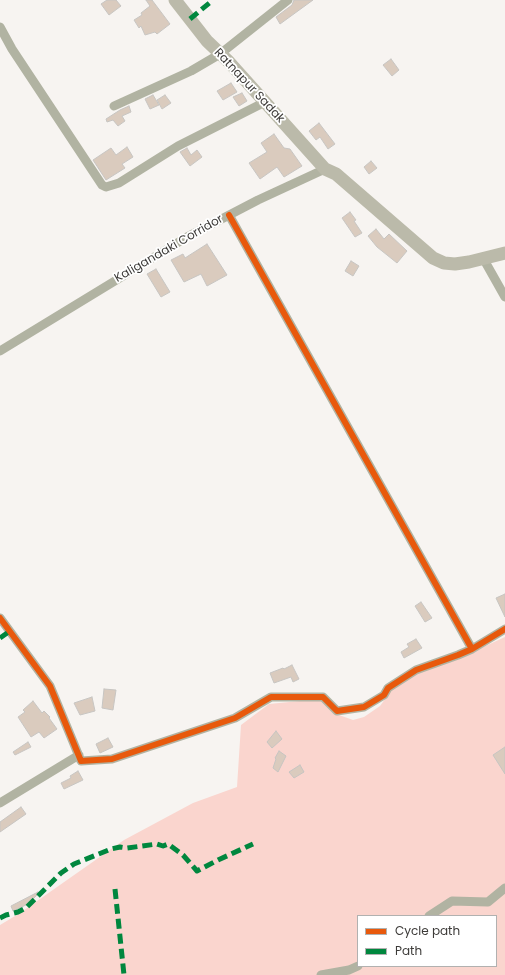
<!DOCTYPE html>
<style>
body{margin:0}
#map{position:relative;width:505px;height:975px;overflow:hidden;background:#f7f4f1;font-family:Poppins,sans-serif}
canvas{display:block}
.legend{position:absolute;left:357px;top:915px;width:140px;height:52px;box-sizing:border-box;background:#fff;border:1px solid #b1b1b0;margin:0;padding:5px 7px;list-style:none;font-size:12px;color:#3d3b39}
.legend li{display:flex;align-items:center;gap:8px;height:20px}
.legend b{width:20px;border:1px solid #b1b1b0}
</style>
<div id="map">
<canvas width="505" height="975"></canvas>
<ul class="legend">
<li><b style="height:5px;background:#e8590c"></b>Cycle path</li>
<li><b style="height:5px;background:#00873e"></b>Path</li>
</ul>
</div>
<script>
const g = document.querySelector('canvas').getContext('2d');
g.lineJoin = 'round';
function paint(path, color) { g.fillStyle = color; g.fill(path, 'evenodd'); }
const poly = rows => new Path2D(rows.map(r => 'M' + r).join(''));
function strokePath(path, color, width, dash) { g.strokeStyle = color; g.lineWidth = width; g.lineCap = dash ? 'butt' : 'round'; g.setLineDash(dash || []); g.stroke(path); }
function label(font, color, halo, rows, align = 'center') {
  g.font = font + ' Poppins,sans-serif'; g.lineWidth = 3.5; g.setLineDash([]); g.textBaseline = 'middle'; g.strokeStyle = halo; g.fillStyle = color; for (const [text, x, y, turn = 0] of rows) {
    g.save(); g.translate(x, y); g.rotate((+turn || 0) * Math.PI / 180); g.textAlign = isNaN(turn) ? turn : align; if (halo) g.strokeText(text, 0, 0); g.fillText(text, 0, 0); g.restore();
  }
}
const green = poly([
 [505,637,505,975,0,975,0,925,20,913,124,840,193,803,237,787,241,725,269,704,320,699,339,715,353,720,364,717,380,706,394,687,418,673,457,659],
 [358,916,496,916,496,966,358,966]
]);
const building = poly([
 [107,0,116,0,121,6,109,15,101,4,107,0],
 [146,0,152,0,170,24,157,34,155,32,145,35,141,26,139,28,134,20,142,15,141,13,150,6,146,0],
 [294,0,313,0,280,24,276,17,292,5,294,0],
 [391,59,399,70,392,76,383,65,391,59],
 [231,83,237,92,223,100,217,91,231,83],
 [242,93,247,101,239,106,233,97,242,93],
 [153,95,159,105,150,109,145,99,153,95],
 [165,95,171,103,162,109,157,100,165,95],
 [129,106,131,112,122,116,125,121,118,126,113,120,107,122,106,119,120,110,129,106],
 [319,123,335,144,328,149,320,137,316,140,309,131,319,123],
 [274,134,284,148,290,149,302,166,284,177,277,167,260,179,249,163,267,152,261,143,274,134],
 [127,147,133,157,122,164,125,168,106,180,93,160,111,148,116,155,127,147],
 [187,148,191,155,197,150,202,157,190,166,180,152,187,148],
 [371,161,377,168,369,174,364,167,371,161],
 [350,212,356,220,354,221,362,233,355,237,342,218,350,212],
 [376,229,384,239,389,234,407,251,397,263,377,247,368,236,376,229],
 [207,244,227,275,207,286,201,274,184,282,171,260,183,254,185,258,207,244],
 [351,261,359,266,353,276,345,271,351,261],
 [156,269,170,292,161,297,147,274,156,269],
 [505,594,505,617,496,598,505,594],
 [421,602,432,618,425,622,415,606,421,602],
 [416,639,422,648,404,658,401,652,409,647,407,644,416,639],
 [292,665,299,679,293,682,291,677,274,683,270,673,283,668,284,669,292,665],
 [104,689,116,690,113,710,102,708,104,689],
 [92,697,95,711,80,715,74,703,92,697],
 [33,701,42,713,44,711,50,717,49,718,57,729,44,738,39,732,31,737,18,717,25,712,23,710,33,701],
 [276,731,282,739,272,748,267,742,276,731],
 [108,738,113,747,100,753,96,744,108,738],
 [28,742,31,747,15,755,13,752,28,742],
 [505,747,505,774,493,755,505,747],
 [279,751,286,756,278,772,273,768,276,759,275,758,279,751],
 [300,765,304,772,294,778,289,772,300,765],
 [78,771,83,780,64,789,61,783,71,778,70,776,78,771],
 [21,807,26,814,0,832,0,822,21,807],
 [38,892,39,893,28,904,13,911,11,906,38,892]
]);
const street = poly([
 [0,27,12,49,102,185,106,187,119,183,178,146,265,102],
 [114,106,191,71,220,54,288,0],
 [229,215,472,649],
 [483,258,505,297],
 [0,351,187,237,258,200,325,169],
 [0,618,50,686,81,761,112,759,235,718,271,697,323,697,337,711,364,707,384,695,388,688,416,670,458,655,472,649,505,629],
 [0,803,79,755],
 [429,916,452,901,488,902,505,888],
 [321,975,349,970,358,966]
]);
const secondary = poly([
 [175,0,207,41,229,62,325,169,336,174,433,258,444,263,455,264,469,262,505,253]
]);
const quiet = poly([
 [190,19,213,0],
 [0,638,10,631],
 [115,889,124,975],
 [0,918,6,915,18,912,26,908,61,873,74,864,111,849,120,847,127,848,157,844,163,846,168,844,183,855,197,871,218,860,253,844]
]);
const cycleway = poly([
 [229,215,472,649],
 [0,618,50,686,81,761,112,759,235,718,271,697,323,697,337,711,364,707,384,695,388,688,416,670,458,655,472,649,505,629]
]);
const streetNames = [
 ["Ratnapur Sadak",249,86,47],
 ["Kaligandaki Corridor",169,249,-30]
];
paint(green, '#fad5ce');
paint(building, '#dacbbe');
strokePath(building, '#c7c5c2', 1);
strokePath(street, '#b1b3a2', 9);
strokePath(secondary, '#bbbaaa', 13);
strokePath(quiet, '#00873e', 5, [10, 5]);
strokePath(cycleway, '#e8590c', 6);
label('12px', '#3d3b39', '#fff', streetNames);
</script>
